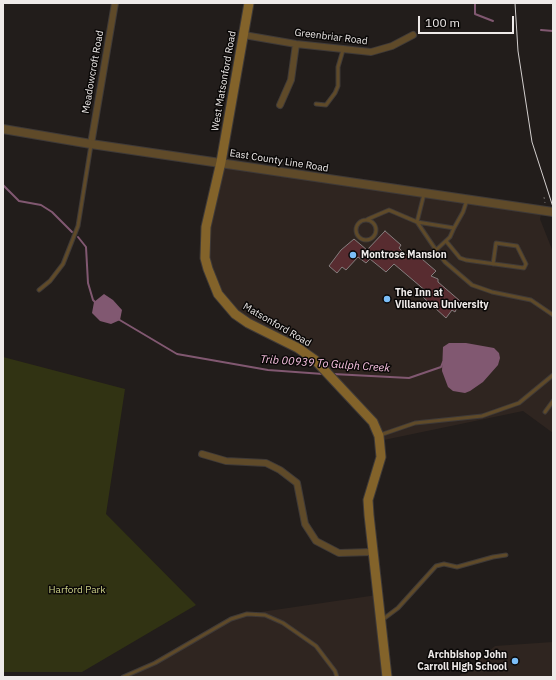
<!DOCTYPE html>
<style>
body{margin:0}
#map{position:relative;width:556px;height:680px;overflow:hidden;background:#221d1b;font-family:"IBM Plex Sans",sans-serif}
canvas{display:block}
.frame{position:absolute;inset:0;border:4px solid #eeeae9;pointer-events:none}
.scale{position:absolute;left:418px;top:16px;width:96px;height:18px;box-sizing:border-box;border:2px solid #eeeae9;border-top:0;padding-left:5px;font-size:12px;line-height:14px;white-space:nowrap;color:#eeeae9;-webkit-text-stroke:3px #0a0807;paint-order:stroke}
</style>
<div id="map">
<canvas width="556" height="680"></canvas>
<div class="frame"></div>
<div class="scale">100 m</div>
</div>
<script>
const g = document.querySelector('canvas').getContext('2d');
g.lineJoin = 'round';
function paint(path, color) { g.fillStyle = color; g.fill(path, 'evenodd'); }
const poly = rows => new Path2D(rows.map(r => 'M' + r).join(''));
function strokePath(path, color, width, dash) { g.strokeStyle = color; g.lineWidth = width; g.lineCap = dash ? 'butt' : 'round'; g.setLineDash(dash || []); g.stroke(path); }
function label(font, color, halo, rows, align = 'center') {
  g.font = font + ' "IBM Plex Sans",sans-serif'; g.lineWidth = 3; g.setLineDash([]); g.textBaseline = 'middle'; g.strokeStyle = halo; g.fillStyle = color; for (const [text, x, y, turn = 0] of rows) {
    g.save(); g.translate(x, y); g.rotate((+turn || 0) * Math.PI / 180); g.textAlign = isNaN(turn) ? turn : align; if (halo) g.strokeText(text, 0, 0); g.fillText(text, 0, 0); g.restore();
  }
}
const built = poly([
 [221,162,542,210,540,219,553,252,553,433,523,411,379,441,373,422,315,360,225,304,205,258],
 [377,595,387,677,123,677,155,663,231,619,247,614],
 [553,642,553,677,458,677,495,646]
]);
const green = poly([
 [3,357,125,389,106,514,196,605,82,672,3,672]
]);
const water = poly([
 [104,294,113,300,122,310,120,320,111,324,100,321,92,313,94,302],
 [449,343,466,343,494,348,499,353,500,358,498,365,483,382,470,391,465,393,453,391,448,387,442,371,443,347]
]);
const stream = poly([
 [475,3,475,14,493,21],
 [541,30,553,31],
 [3,185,19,201,41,205,52,212,72,232],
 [78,237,86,247,88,283,93,300,95,302],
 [118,319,177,354,268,370,323,374],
 [333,374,409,378,441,367,443,362]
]);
const building = poly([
 [385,231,401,245,399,248,403,252,411,258,415,253,436,271,431,276,438,279,438,282,460,301,455,312,452,310,446,318,423,297,427,292,394,264,386,272,370,259,366,263,358,257,346,270,342,267,337,273,329,266,341,250,354,239,367,250,385,231]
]);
const path = poly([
 [544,197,545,203]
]);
const service = poly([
 [316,104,326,105,335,93,338,86,338,67,343,50],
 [368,219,389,210,417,222,454,228,450,237,436,250,417,222,424,194],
 '356 230a10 10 0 1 1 20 0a10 10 0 1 1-20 0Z',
 [454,228,463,212,467,200],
 [446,241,460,258,466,260,524,268,526,264,517,246,496,243,493,264],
 [436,250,445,262,472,285,492,292,531,300,553,315],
 [39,290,50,281,63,264,78,226,91,145],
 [545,412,553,401],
 [380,435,415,423,482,416,519,403,553,375],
 [382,620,398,608,436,566,444,564,457,567,493,557,506,555],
 [123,677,155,663,231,619,247,614,265,615,283,623,316,646,335,671,337,677]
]);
const minor = poly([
 [244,35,296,44,371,52,392,46,413,35],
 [280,105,291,80,296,44],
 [91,144,115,3],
 [202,454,226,461,266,463,280,470,297,483,305,524,316,541,339,553,372,552]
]);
const tertiary = poly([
 [3,129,91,144,553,212]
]);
const secondary = poly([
 [249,3,221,162,206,227,205,258,208,269,218,294,235,314,248,323,298,348,315,360,373,422,379,436,381,457,368,500,369,515,387,677]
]);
const tram = poly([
 [515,3,518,51,532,142,553,207]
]);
const markers = [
 [353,255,4,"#7bbef8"],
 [387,299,4,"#7bbef8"],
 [515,661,4,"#7bbef8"]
];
const streetNames = [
 ["Greenbriar Road",331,37,7],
 ["Meadowcroft Road",93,72,-80],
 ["West Matsonford Road",224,81,-80],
 ["East County Line Road",279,161,9],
 ["Matsonford Road",277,325,30]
];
const poiNames = [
 ["Montrose Mansion",361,255],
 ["The Inn at",395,293],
 ["Villanova University",395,305],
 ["Archbishop John",507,655,"right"],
 ["Carroll High School",507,667,"right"]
];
const parkNames = [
 ["Harford Park",77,590]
];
const waterNames = [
 ["Trib 00939 To Gulph Creek",325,364,4]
];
paint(built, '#2f2520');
paint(green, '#313313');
paint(water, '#815871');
strokePath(stream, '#815871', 2);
paint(building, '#582c30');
strokePath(building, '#857e7e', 1);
strokePath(service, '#3f3a38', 5);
strokePath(minor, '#3f3a38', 8);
strokePath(tertiary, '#3f3a38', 10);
strokePath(secondary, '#3f3a38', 11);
strokePath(path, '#6e6968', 1, [2, 3]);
strokePath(service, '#5f4a29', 3);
strokePath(minor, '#5f4a29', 6);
strokePath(tertiary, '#5f4a29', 8);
strokePath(secondary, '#83632a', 9);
strokePath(tram, '#d3cfce', 1);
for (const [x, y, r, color] of markers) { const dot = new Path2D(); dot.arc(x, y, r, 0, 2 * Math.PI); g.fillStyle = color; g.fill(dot); strokePath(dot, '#0a0807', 1.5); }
label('10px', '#eeeae9', '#0a0807', streetNames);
label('bold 10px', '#eeeae9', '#0a0807', poiNames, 'left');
label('10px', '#ccd087', '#0a0807', parkNames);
label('italic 11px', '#f9c2e2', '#0a0807', waterNames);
</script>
